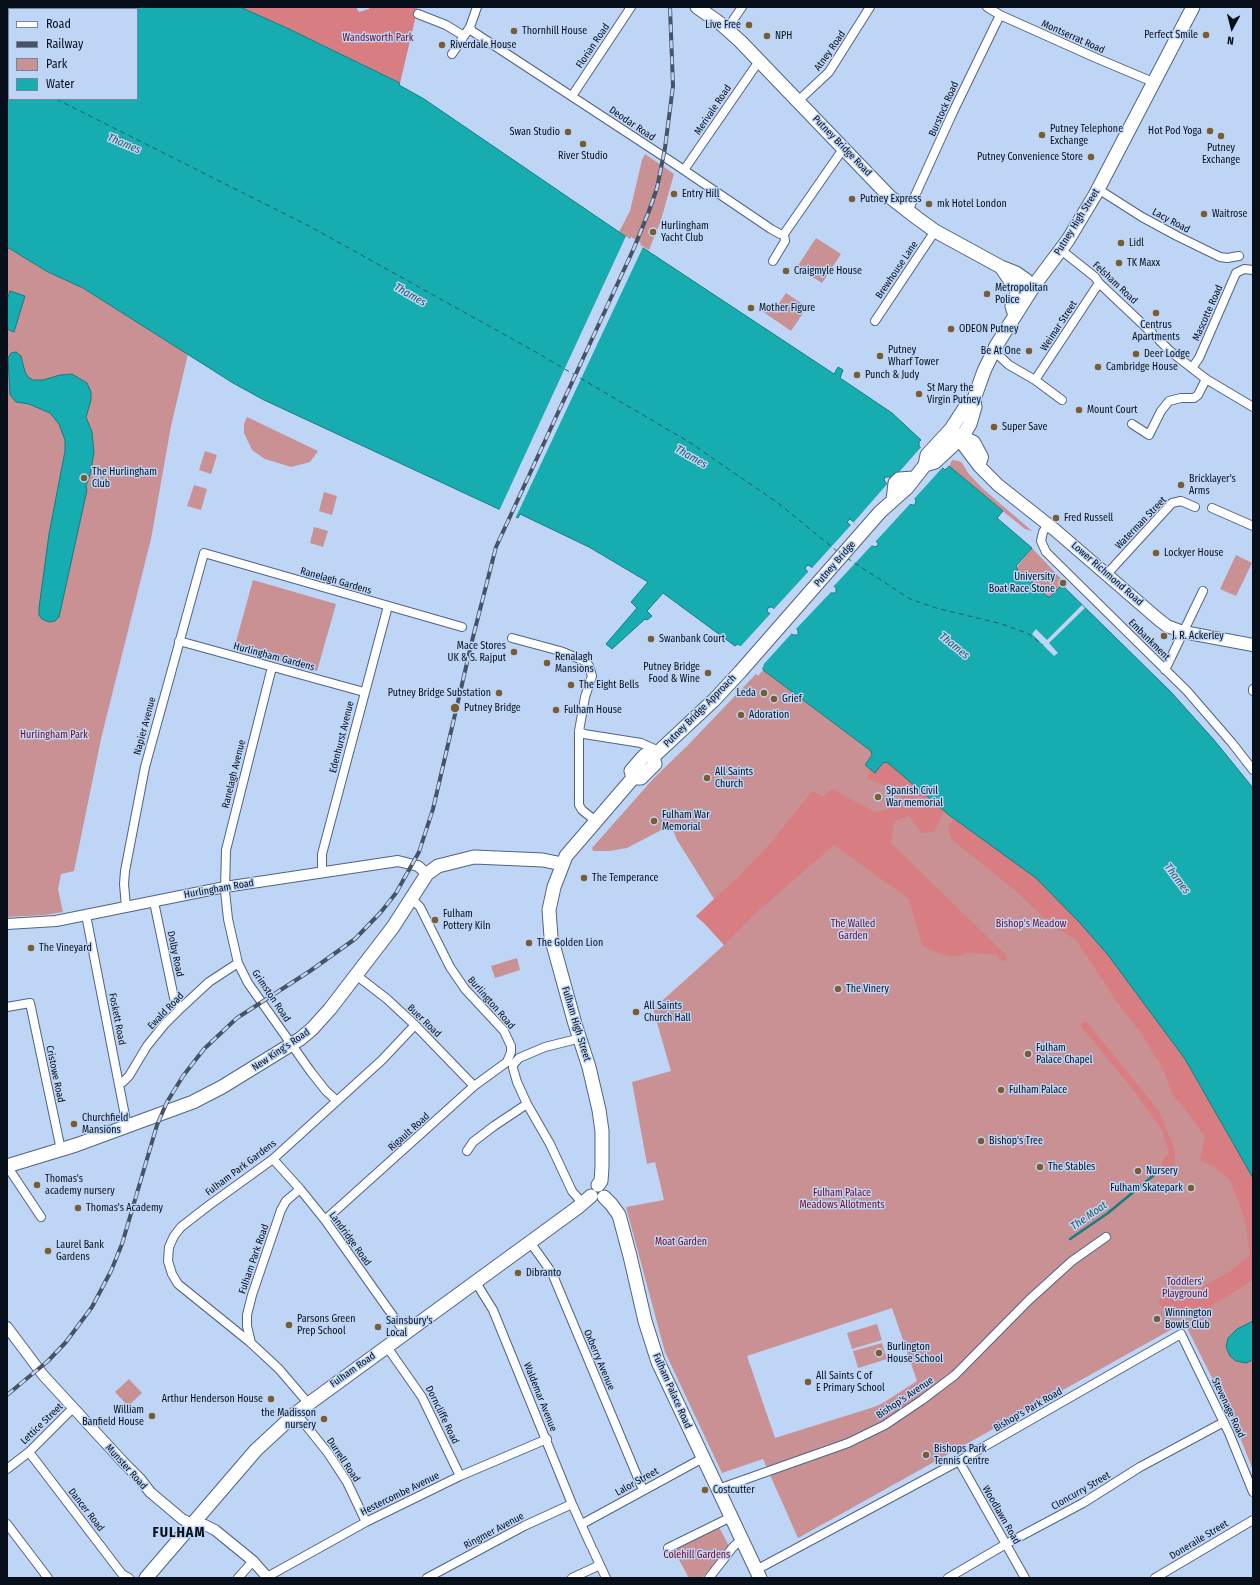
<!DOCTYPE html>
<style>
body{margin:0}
#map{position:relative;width:1260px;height:1585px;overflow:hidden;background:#bed5f6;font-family:"Fira Sans Condensed",sans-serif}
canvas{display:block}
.frame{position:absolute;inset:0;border:8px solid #070f1a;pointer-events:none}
.legend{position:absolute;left:8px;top:8px;width:130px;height:92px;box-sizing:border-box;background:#bed5f6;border:1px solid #75869e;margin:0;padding:5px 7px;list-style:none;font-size:12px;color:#070f1a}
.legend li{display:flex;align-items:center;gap:8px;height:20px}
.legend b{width:20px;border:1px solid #75869e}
.north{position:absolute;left:1212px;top:8px;width:40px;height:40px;-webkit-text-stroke:3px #bed5f6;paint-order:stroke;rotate:187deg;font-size:11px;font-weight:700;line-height:16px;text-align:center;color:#070f1a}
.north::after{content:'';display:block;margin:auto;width:14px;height:18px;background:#070f1a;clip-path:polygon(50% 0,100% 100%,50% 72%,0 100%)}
</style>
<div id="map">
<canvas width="1260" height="1585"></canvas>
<div class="frame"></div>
<ul class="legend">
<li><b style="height:5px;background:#fff"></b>Road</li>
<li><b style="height:5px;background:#465365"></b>Railway</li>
<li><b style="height:11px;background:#c99193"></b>Park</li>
<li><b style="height:11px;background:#17acaf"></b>Water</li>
</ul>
<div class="north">N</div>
</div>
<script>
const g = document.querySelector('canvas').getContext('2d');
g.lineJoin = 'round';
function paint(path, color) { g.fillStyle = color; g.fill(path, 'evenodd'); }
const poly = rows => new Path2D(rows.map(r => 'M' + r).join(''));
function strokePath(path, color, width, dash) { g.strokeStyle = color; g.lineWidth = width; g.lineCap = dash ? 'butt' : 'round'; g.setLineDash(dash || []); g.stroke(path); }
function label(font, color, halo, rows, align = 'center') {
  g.font = font + ' "Fira Sans Condensed",sans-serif'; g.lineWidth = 3; g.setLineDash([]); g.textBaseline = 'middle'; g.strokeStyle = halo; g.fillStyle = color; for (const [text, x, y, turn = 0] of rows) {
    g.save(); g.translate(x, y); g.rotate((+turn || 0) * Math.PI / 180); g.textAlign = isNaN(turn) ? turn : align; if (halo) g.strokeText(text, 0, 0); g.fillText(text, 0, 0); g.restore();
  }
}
const green = poly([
 [645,154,674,174,661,220,649,250,619,232,630,211,642,160],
 [816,238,841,254,822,283,797,267],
 [7,247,48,272,83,288,188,354,171,426,151,539,101,739,74,871,61,874,58,889,63,912,45,915,7,917],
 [786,293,807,307,791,331,759,309,762,304,773,312],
 [247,417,318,451,310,462,291,467,265,459,252,450,244,433,244,424],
 [205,451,217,455,211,474,199,470],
 [952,460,959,461,962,463,968,473,982,488,1032,531,1025,529,973,487,949,466],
 [194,485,207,489,201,510,187,506],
 [324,492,337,496,332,515,319,511],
 [314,527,328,531,323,547,310,543],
 [1032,548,1065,583,1050,597,1048,597,1016,568],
 [1236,555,1252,563,1236,596,1220,589],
 [253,580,336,604,317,671,234,649],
 [763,670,871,751,872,755,865,765,875,773,888,763,949,815,1036,878,1253,1178,1253,1470,1233,1420,1185,1324,1183,1323,798,1538,763,1459,722,1473,665,1352,626,1207,664,1200,655,1162,647,1164,632,1082,671,1071,653,1009,724,945,705,924,696,916,714,899,677,840,671,825,627,848,609,851,593,851,592,848,654,778,688,745,756,674,758,676],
 [892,1308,917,1381,883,1403,874,1407,775,1438,747,1356],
 [517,958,520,970,495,978,491,966],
 [877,1324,882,1340,852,1349,847,1333],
 [882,1343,887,1359,858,1368,853,1351],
 [129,1379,142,1393,128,1406,115,1392],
 [719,1527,729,1546,702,1578,689,1578,672,1547]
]);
const forest = poly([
 [240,7,356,7,359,12,369,9,370,7,418,7,400,83,287,28],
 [888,759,946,807,934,832,921,833,910,816,894,821,891,843,1005,954,1007,960,1004,961,1001,960,996,954,969,953,959,956,948,956,933,951,922,946,909,899,834,845,756,913,724,945,705,924,696,916,737,878,768,846,812,791,823,797,832,789,875,812,889,809,901,797,897,786,884,785,867,779,873,762],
 [953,820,978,823,1061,889,1190,1060,1253,1171,1253,1280,1194,1317,1174,1308,1169,1314,1158,1303,1163,1295,1184,1301,1187,1295,1231,1271,1250,1255,1245,1219,1230,1180,1213,1166,1200,1161,1205,1137,1187,1112,1172,1094,1163,1069,1141,1033,1119,1005,1076,940,1051,925,1016,891,951,839,948,827],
 [1086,1021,1159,1111,1175,1150,1175,1163,1173,1169,1168,1176,1161,1164,1169,1152,1162,1130,1133,1090,1080,1025]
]);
const water = poly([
 [7,7,240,7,287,28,400,83,399,85,424,99,619,232,834,374,838,367,843,370,840,378,892,413,921,440,919,442,919,446,945,470,949,466,1003,511,997,518,1032,548,1016,566,1017,569,1048,597,1050,597,1062,585,1171,692,1214,740,1253,788,1253,1178,1185,1059,1108,955,1080,923,1036,878,949,815,888,763,885,762,882,764,875,773,865,765,872,755,871,751,763,670,762,668,763,666,737,645,735,646,663,593,647,611,652,616,647,620,645,619,612,649,606,644,637,608,631,602,648,582,589,547,520,514,518,518,264,400,233,383,83,288,48,272,7,247,7,7],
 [9,9,137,9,137,99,9,99,9,9],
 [885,477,890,477,916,500,915,505,912,505,886,483,884,480,885,477],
 [850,519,878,543,878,546,874,547,848,523,847,522,850,519],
 [808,565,810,566,836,588,836,593,831,593,806,570,805,568,808,565],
 [770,607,772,607,798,630,798,635,793,635,767,611,768,608,770,607],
 [10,291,25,296,14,332,7,329,7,300,10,291],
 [16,352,21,356,25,372,28,377,33,380,43,380,60,375,72,374,87,383,91,392,91,400,86,417,92,432,94,452,90,475,86,486,87,490,61,608,59,617,55,621,49,622,42,619,39,615,39,608,49,534,65,451,65,440,59,424,50,413,29,404,16,402,10,395,8,358,11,353,16,352],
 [1253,1321,1253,1360,1246,1363,1236,1361,1230,1356,1226,1347,1228,1338,1237,1329,1253,1321]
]);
const pier = poly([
 [626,236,630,239,631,237,641,243,640,245,643,247,515,519,499,511],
 [922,446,945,467,948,464,950,464,947,468,943,467,914,499,915,500,914,501,890,480,892,480],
 [888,482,913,503,911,504,910,504,876,541,876,543,852,521,854,522,888,483],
 [850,523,874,544,873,546,872,545,833,587,834,589,810,568,812,568,851,525],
 [808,569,832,591,796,629,796,631,772,609,774,609,808,572],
 [1082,605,1085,608,1049,643,1058,653,1054,656,1032,634,1036,629,1047,640],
 [770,611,794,633,792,633,763,665,764,666,762,668,763,670,762,671,760,669,761,667,737,647,734,648,737,645,741,646,771,613]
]);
const stream = poly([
 [1070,1239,1108,1213,1154,1175]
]);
const ferry = poly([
 [7,83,9,83],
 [56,99,311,227,534,351,689,442,778,503,838,552],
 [847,558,910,599,936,608,1002,624,1029,634,1043,645]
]);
const minor = poly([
 [987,7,1000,15,1096,58,1153,82],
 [418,14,446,25,464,36],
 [470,27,472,31,672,162,771,229,780,234,784,234],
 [727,29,742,7],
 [452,54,470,27,477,7],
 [572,96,631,7],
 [798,101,829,72,870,7],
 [684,170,759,61],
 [1098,189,1142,217,1177,236,1220,257,1227,258,1239,256],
 [908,211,953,112,1000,15],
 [784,234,843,149],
 [1061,250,1095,277,1099,283,1152,333],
 [773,261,785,241,784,234],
 [875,321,935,231],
 [1159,340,1170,351,1206,379,1253,407],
 [994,351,1009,365,1035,380,1062,400],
 [1192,368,1199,358,1236,273,1244,269,1253,270],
 [1035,380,1099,283],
 [1132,424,1149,435,1161,411,1169,401,1181,398,1194,398,1198,395,1206,379],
 [1212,508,1253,526],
 [1048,524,1043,532,1041,541,1046,552,1187,691,1232,743,1253,770],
 [1107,574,1172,503,1181,501,1195,507],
 [512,638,560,651,585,661,589,666,592,676,585,697,579,731,579,805,582,810,597,822],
 [179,641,364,692],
 [272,667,226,850,225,891,228,919,238,963,248,983,311,1072,326,1091,336,1100],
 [1165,670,1203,591],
 [1253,689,1253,691],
 [579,731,584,734,641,743,659,751],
 [322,873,322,854,388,606],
 [154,902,174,998,176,1003,182,1007],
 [126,907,124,884,125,871,145,767,204,553,462,627],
 [86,915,127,1126],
 [356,975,387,999,415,1025,474,1086],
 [7,1007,30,1003,61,1150],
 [581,1038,545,1047,519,1058,513,1065,513,1068,517,1082,527,1104,550,1144,572,1191,583,1204],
 [119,1084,123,1082,129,1076,147,1046,164,1025,182,1007,209,982,238,963],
 [467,1151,473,1142,494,1126,527,1104],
 [273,1159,300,1189,325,1220,405,1333],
 [7,1166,41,1217],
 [325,1220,474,1086,507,1062,511,1052,511,1046,504,1031,465,989,450,967,420,907,412,899],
 [530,1242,552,1273,643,1490],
 [475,1281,493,1310,572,1504,591,1546],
 [251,1343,247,1326,247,1315,252,1295,281,1210,286,1201,300,1189],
 [387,1347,422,1397,460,1476],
 [308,1403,279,1369,251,1343,178,1284,172,1274,168,1261,169,1247,174,1236,181,1227,208,1206,273,1159,382,1060,415,1025],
 [296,1413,328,1453,347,1482,366,1522],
 [29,1452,122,1574,129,1578],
 [959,1461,1025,1578],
 [7,1469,29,1452,73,1408],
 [718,1489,848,1443,885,1425,922,1400,955,1375,1029,1300,1072,1261,1106,1237],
 [7,1524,48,1578],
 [582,1524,703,1458],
 [668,1548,731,1517],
 [593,1550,606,1578],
 [756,1570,959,1461,1181,1334,1229,1433,1253,1492],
 [267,1577,366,1522,460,1476,547,1439],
 [238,1578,253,1561],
 [427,1578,524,1526,572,1504],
 [572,1578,600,1565],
 [709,1578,733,1547,741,1540],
 [948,1578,1006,1544,1083,1503,1140,1467,1224,1422],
 [1155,1578,1253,1520]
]);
const tertiary = poly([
 [7,924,56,921,225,887,398,861,418,866,427,874],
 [7,1327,43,1375,123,1462,140,1479,150,1492,182,1519,190,1523,205,1525,215,1530,253,1561,268,1578]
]);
const secondary = poly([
 [958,434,974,442,982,457,979,466],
 [962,437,964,446,979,466,998,485,1055,530,1158,619,1167,626,1183,632,1253,645]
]);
const primary = poly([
 [697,7,721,24,740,41,890,197,917,218,935,231,1001,267,1016,273,1026,280,1033,288],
 [1001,267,1016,289,1017,295,1012,306,1015,316],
 [925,465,935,462,962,437,970,424,975,407,974,399],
 [893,500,895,483,899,479,914,478],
 [653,757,714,700,740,672,880,512,907,488,925,465,927,455,951,429,966,406,974,399,984,371,996,346,1035,284,1068,240,1095,195,1193,7],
 [633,778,631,771,643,757,645,755,653,757],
 [633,778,641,778,655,764,653,757],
 [7,1166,76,1145,193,1102,222,1087,300,1039,312,1029,330,1009,393,927,427,874,438,866,474,857,543,860,562,864],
 [598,1185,601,1181,602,1167,602,1131,599,1110,589,1067,575,1024,551,937,549,910,554,887,566,856,633,778],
 [604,1197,611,1204,619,1215,630,1256,645,1321,658,1362,760,1578],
 [146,1578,256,1450,296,1413,577,1208,591,1196]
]);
const rail = poly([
 [7,1395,48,1361,66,1342,92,1307,111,1271,122,1244,157,1125,167,1102,183,1076,204,1049,237,1018,310,971,355,939,381,912,396,893,419,852,433,809,473,637,496,547,634,248,649,211,657,188,665,148,673,86,670,7]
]);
const markers = [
 [749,25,4,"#795c2f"],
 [514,31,4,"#795c2f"],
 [1206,35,4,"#795c2f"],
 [767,36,4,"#795c2f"],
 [442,45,4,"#795c2f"],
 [1210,131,4,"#795c2f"],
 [568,132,4,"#795c2f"],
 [1042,135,4,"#795c2f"],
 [1221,136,4,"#795c2f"],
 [583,144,4,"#795c2f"],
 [1091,157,4,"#795c2f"],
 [674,194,4,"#795c2f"],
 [852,199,4,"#795c2f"],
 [929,204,4,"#795c2f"],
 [1204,214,4,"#795c2f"],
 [653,232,4,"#795c2f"],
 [1121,243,4,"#795c2f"],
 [1119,263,4,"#795c2f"],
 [786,271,4,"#795c2f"],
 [987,294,4,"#795c2f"],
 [751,308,4,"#795c2f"],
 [1156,313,4,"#795c2f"],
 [951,329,4,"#795c2f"],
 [1029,351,4,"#795c2f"],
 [1136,354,4,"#795c2f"],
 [880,356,4,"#795c2f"],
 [1098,367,4,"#795c2f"],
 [857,375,4,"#795c2f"],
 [919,394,4,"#795c2f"],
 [1079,410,4,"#795c2f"],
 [994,427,4,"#795c2f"],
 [84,478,4,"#795c2f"],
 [1181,485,4,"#795c2f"],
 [1056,518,4,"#795c2f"],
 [1156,553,4,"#795c2f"],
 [1063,583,4,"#795c2f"],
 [1164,636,4,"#795c2f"],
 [651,639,4,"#795c2f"],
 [514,652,4,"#795c2f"],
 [547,663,4,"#795c2f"],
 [708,673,4,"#795c2f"],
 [571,685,4,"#795c2f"],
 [499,693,4,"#795c2f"],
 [764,693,4,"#795c2f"],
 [774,699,4,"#795c2f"],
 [455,708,5,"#795c2f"],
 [556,710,4,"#795c2f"],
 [741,715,4,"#795c2f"],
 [707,778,4,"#795c2f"],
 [878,797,4,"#795c2f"],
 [654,821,4,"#795c2f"],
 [584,878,4,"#795c2f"],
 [435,920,4,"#795c2f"],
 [529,943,4,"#795c2f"],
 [31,948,4,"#795c2f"],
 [838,989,4,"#795c2f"],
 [636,1012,4,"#795c2f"],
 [1028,1054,4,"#795c2f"],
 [1001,1090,4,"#795c2f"],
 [74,1124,4,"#795c2f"],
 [981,1141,4,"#795c2f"],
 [1040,1167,4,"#795c2f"],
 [1138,1171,4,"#795c2f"],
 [37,1185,4,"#795c2f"],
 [1191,1188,4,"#795c2f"],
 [78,1208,4,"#795c2f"],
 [48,1251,4,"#795c2f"],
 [518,1273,4,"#795c2f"],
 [1157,1319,4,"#795c2f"],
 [289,1325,4,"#795c2f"],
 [378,1327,4,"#795c2f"],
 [879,1353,4,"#795c2f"],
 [808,1382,4,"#795c2f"],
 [271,1399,4,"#795c2f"],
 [152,1416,4,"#795c2f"],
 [324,1419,4,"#795c2f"],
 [926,1455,4,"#795c2f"],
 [705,1490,4,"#795c2f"]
];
const poiNames = [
 ["Live Free",741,25,"right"],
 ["Thornhill House",522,31],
 ["Perfect Smile",1198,35,"right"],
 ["NPH",775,36],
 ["Riverdale House",450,45],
 ["Putney Telephone",1050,129],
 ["Exchange",1050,141],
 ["Hot Pod Yoga",1202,131,"right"],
 ["Swan Studio",560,132,"right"],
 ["Putney",1221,148,"center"],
 ["Exchange",1221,160,"center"],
 ["River Studio",583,156,"center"],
 ["Putney Convenience Store",1083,157,"right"],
 ["Entry Hill",682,194],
 ["Putney Express",860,199],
 ["mk Hotel London",937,204],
 ["Waitrose",1212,214],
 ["Hurlingham",661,226],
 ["Yacht Club",661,238],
 ["Lidl",1129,243],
 ["TK Maxx",1127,263],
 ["Craigmyle House",794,271],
 ["Metropolitan",995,288],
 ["Police",995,300],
 ["Mother Figure",759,308],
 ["Centrus",1156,325,"center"],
 ["Apartments",1156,337,"center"],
 ["ODEON Putney",959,329],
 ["Putney",888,350],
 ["Wharf Tower",888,362],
 ["Be At One",1021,351,"right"],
 ["Deer Lodge",1144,354],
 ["Cambridge House",1106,367],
 ["Punch & Judy",865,375],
 ["St Mary the",927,388],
 ["Virgin Putney",927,400],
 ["Mount Court",1087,410],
 ["Super Save",1002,427],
 ["The Hurlingham",92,472],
 ["Club",92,484],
 ["Bricklayer's",1189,479],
 ["Arms",1189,491],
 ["Fred Russell",1064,518],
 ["Lockyer House",1164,553],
 ["University",1055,577,"right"],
 ["Boat Race Stone",1055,589,"right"],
 ["J. R. Ackerley",1172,636],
 ["Swanbank Court",659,639],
 ["Mace Stores",506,646,"right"],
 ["UK & S. Rajput",506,658,"right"],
 ["Renalagh",555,657],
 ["Mansions",555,669],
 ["Putney Bridge",700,667,"right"],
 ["Food & Wine",700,679,"right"],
 ["The Eight Bells",579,685],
 ["Putney Bridge Substation",491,693,"right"],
 ["Leda",756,693,"right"],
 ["Grief",782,699],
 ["Putney Bridge",464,708],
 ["Fulham House",564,710],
 ["Adoration",749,715],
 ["All Saints",715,772],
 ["Church",715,784],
 ["Spanish Civil",886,791],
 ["War memorial",886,803],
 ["Fulham War",662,815],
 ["Memorial",662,827],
 ["The Temperance",592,878],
 ["Fulham",443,914],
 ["Pottery Kiln",443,926],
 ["The Golden Lion",537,943],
 ["The Vineyard",39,948],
 ["The Vinery",846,989],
 ["All Saints",644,1006],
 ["Church Hall",644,1018],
 ["Fulham",1036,1048],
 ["Palace Chapel",1036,1060],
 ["Fulham Palace",1009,1090],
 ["Churchfield",82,1118],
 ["Mansions",82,1130],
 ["Bishop's Tree",989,1141],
 ["The Stables",1048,1167],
 ["Nursery",1146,1171],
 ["Thomas's",45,1179],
 ["academy nursery",45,1191],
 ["Fulham Skatepark",1183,1188,"right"],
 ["Thomas's Academy",86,1208],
 ["Laurel Bank",56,1245],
 ["Gardens",56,1257],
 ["Dibranto",526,1273],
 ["Winnington",1165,1313],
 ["Bowls Club",1165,1325],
 ["Parsons Green",297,1319],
 ["Prep School",297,1331],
 ["Sainsbury's",386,1321],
 ["Local",386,1333],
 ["Burlington",887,1347],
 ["House School",887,1359],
 ["All Saints C of",816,1376],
 ["E Primary School",816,1388],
 ["Arthur Henderson House",263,1399,"right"],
 ["William",144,1410,"right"],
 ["Banfield House",144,1422,"right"],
 ["the Madisson",316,1413,"right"],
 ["nursery",316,1425,"right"],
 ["Bishops Park",934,1449],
 ["Tennis Centre",934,1461],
 ["Costcutter",713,1490]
];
const streetNames = [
 ["Montserrat Road",1073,37,24],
 ["Florian Road",593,46,-56],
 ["Atney Road",830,51,-55],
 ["Burstock Road",944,109,-66],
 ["Merivale Road",713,110,-56],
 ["Deodar Road",632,124,34],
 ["Putney Bridge Road",842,146,46],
 ["Lacy Road",1171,221,28],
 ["Putney High Street",1077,222,-58],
 ["Brewhouse Lane",897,270,-56],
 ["Felsham Road",1115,283,43],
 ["Mascotte Road",1208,313,-66],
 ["Weimar Street",1059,326,-57],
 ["Waterman Street",1141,523,-46],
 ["Putney Bridge",835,564,-49],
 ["Lower Richmond Road",1107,574,41],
 ["Ranelagh Gardens",336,581,16],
 ["Embankment",1149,640,45],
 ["Hurlingham Gardens",274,657,15],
 ["Putney Bridge Approach",700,711,-45],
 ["Napier Avenue",145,726,-75],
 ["Edenhurst Avenue",342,737,-76],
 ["Ranelagh Avenue",234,774,-76],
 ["Hurlingham Road",219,889,-10],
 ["Dolby Road",175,954,78],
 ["Grimston Road",271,996,56],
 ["Burlington Road",491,1003,49],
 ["Ewald Road",166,1011,-46],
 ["Foskett Road",117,1019,79],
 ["Buer Road",424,1021,44],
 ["Fulham High Street",576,1024,73],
 ["New King's Road",281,1050,-34],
 ["Cristowe Road",55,1074,78],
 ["Rigault Road",409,1132,-42],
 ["Fulham Park Gardens",241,1168,-37],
 ["Landridge Road",350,1239,54],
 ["Fulham Park Road",254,1259,-71],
 ["Oxberry Avenue",599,1360,67],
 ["Fulham Road",353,1370,-35],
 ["Fulham Palace Road",672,1391,66],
 ["Waldemar Avenue",540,1397,68],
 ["Bishop's Avenue",905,1398,-34],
 ["Stevenage Road",1228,1408,65],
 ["Bishop's Park Road",1028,1410,-30],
 ["Dorncliffe Road",442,1415,64],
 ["Lettice Street",42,1424,-44],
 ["Durrell Road",343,1460,56],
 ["Munster Road",126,1467,48],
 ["Lalor Street",637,1482,-29],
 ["Cloncurry Street",1081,1491,-30],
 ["Hestercombe Avenue",400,1494,-26],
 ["Dancer Road",86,1510,52],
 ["Woodlawn Road",1001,1515,60],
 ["Ringmer Avenue",494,1531,-28],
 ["Doneraile Street",1199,1540,-31]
];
const parkNames = [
 ["Wandsworth Park",378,38],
 ["Hurlingham Park",54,735],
 ["The Walled",853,924],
 ["Garden",853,936],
 ["Bishop's Meadow",1031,924],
 ["Fulham Palace",842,1193],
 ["Meadows Allotments",842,1205],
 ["Moat Garden",681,1242],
 ["Toddlers'",1185,1282],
 ["Playground",1185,1294],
 ["Colehill Gardens",697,1555]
];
const waterNames = [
 ["Thames",124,144,23],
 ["Thames",410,295,30],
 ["Thames",691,457,30],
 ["Thames",954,646,39],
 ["Thames",1177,879,53],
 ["The Moat",1089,1216,-35]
];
const districtNames = [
 ["FULHAM",179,1533]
];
paint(green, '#c99193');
paint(forest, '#d87e83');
paint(water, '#17acaf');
strokePath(water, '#127d82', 1);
paint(pier, '#bed5f6');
strokePath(stream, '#127d82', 2.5);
strokePath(ferry, '#265c5d', 1, [5, 4]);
strokePath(minor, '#506481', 10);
strokePath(tertiary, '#506481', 12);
strokePath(secondary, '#506481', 14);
strokePath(primary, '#506481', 15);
strokePath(minor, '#fff', 8);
strokePath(tertiary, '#fff', 10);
strokePath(secondary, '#fff', 12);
strokePath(primary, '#fff', 13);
strokePath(rail, '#465365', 4);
strokePath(rail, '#bed5f6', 2.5, [8]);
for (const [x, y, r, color] of markers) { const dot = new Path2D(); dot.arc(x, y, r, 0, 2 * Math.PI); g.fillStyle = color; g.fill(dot); strokePath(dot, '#bed5f6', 1.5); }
label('10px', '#070f1a', '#bed5f6', poiNames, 'left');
label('10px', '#070f1a', '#bed5f6', streetNames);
label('10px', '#780622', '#bed5f6', parkNames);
label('italic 11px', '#265c5d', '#bed5f6', waterNames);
g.letterSpacing = '1px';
label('bold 14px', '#070f1a', '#bed5f6', districtNames);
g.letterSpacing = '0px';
</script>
